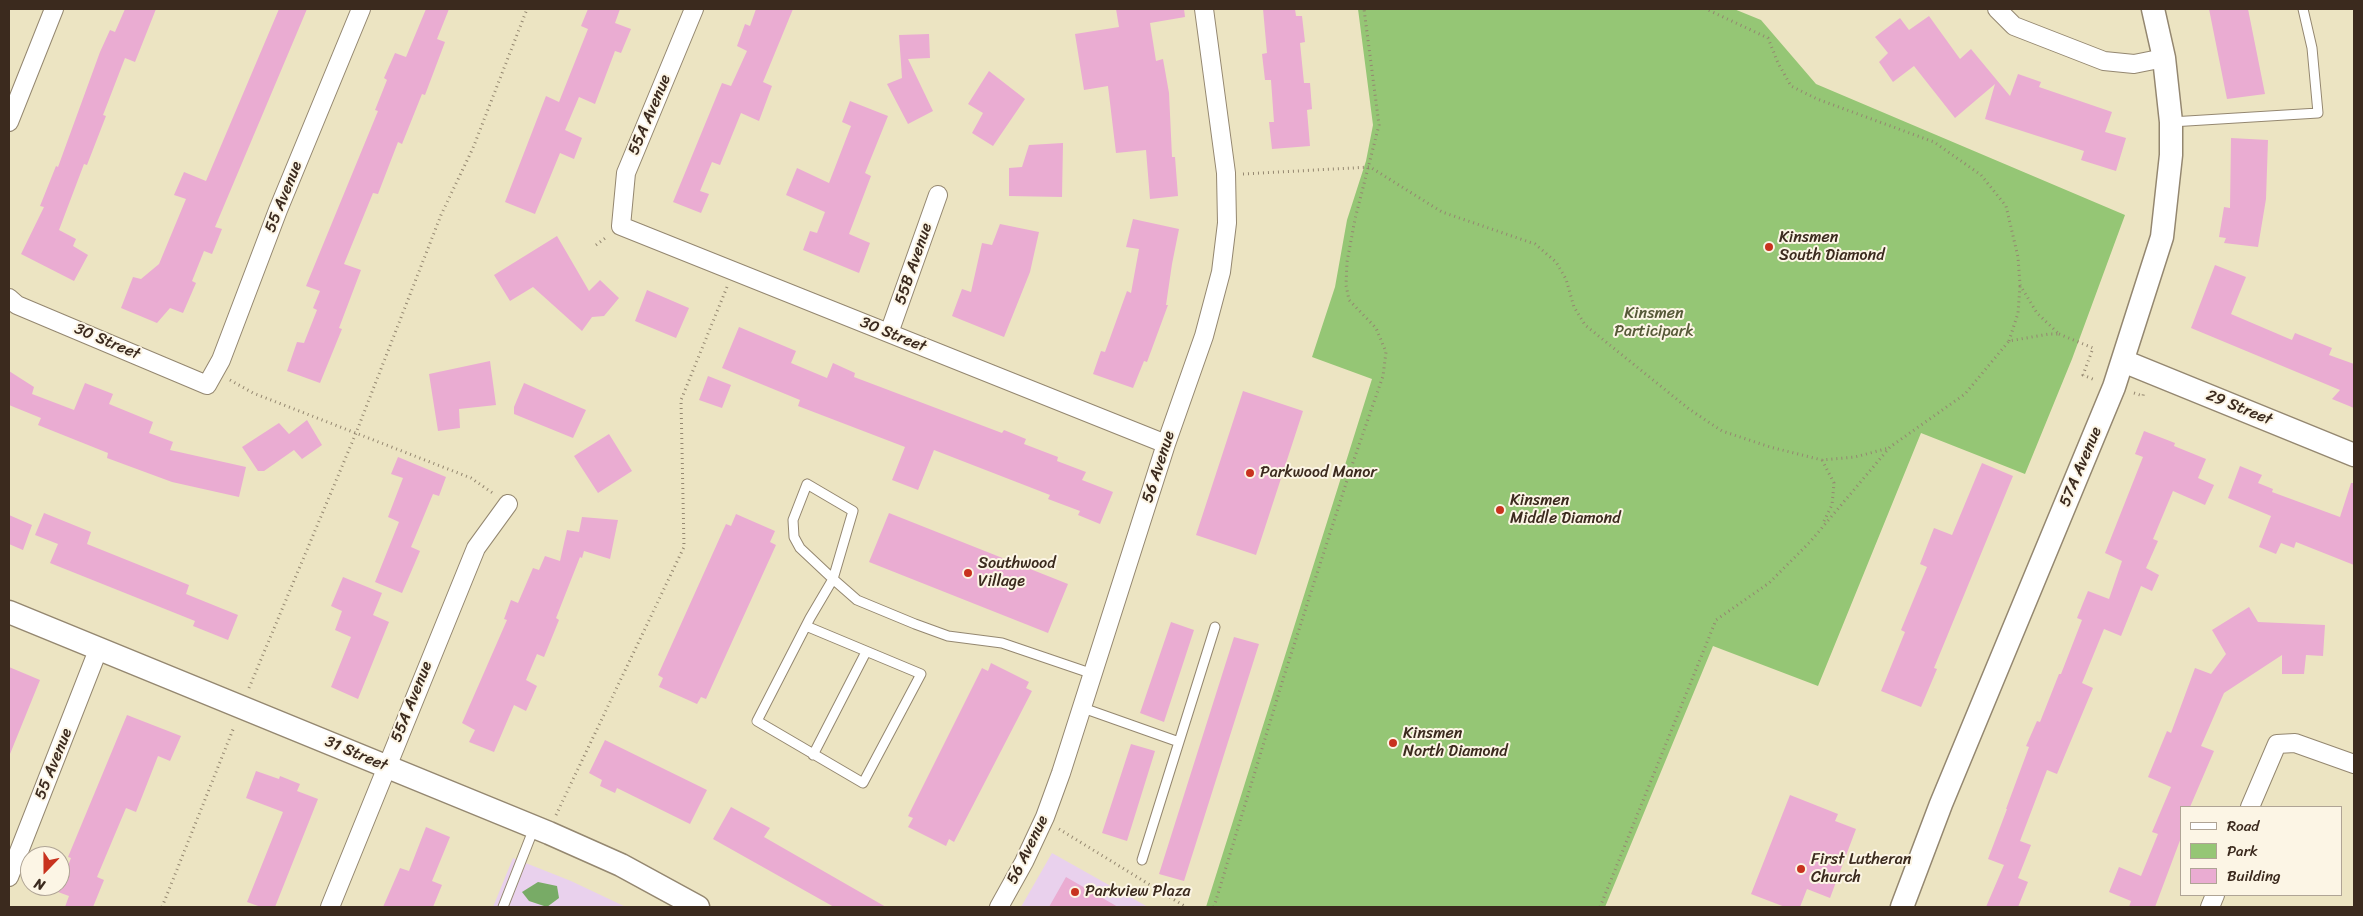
<!DOCTYPE html>
<style>
body{margin:0}
#map{position:relative;width:2363px;height:916px;overflow:hidden;background:#ece4c2;font-family:Sriracha,sans-serif}
canvas{display:block}
.frame{position:absolute;inset:0;border:10px solid #3b2a1e;pointer-events:none}
.legend{position:absolute;left:2180px;top:806px;width:162px;height:90px;box-sizing:border-box;background:#fcf5e5;border:1px solid #afa495;margin:0;padding:6px 9px;list-style:none;font-size:15px;color:#3b2a1e}
.legend li{display:flex;align-items:center;gap:10px;height:25px}
.legend b{width:25px;border:1px solid #afa495}
.north{position:absolute;left:20px;top:846px;width:50px;height:50px;box-sizing:border-box;background:#fcf5e5;border:1px solid #afa495;border-radius:50%;rotate:202deg;font-size:14px;font-weight:700;line-height:20px;text-align:center;color:#3b2a1e}
.north::after{content:'';display:block;margin:auto;width:18px;height:22px;background:#c8321e;clip-path:polygon(50% 0,100% 100%,50% 72%,0 100%)}
</style>
<div id="map">
<canvas width="2363" height="916"></canvas>
<div class="frame"></div>
<ul class="legend">
<li><b style="height:6px;background:#fff"></b>Road</li>
<li><b style="height:14px;background:#95c675"></b>Park</li>
<li><b style="height:14px;background:#eaacd2"></b>Building</li>
</ul>
<div class="north">N</div>
</div>
<script>
const g = document.querySelector('canvas').getContext('2d');
g.lineJoin = 'round';
function paint(path, color) { g.fillStyle = color; g.fill(path, 'evenodd'); }
const poly = rows => new Path2D(rows.map(r => 'M' + r).join(''));
function strokePath(path, color, width, dash) { g.strokeStyle = color; g.lineWidth = width; g.lineCap = dash ? 'butt' : 'round'; g.setLineDash(dash || []); g.stroke(path); }
function label(font, color, halo, rows, align = 'center') {
  g.font = font + ' Sriracha,sans-serif'; g.lineWidth = 4; g.setLineDash([]); g.textBaseline = 'middle'; g.strokeStyle = halo; g.fillStyle = color; for (const [text, x, y, turn = 0] of rows) {
    g.save(); g.translate(x, y); g.rotate((+turn || 0) * Math.PI / 180); g.textAlign = isNaN(turn) ? turn : align; if (halo) g.strokeText(text, 0, 0); g.fillText(text, 0, 0); g.restore();
  }
}
const built = poly([
 [1052,853,1148,907,1021,907],
 [513,858,571,881,626,907,493,907]
]);
const green = poly([
 [1358,9,1734,9,1761,20,1816,84,2125,215,2072,359,2025,474,1921,433,1818,686,1713,646,1605,907,1206,907,1372,379,1312,357,1335,287,1347,220,1366,161,1373,125]
]);
const forest = poly([
 [538,882,557,886,559,898,547,907,529,901,522,892]
]);
const building = poly([
 [125,9,156,9,135,62,125,58,103,115,106,116,87,165,84,164,59,230,76,239,73,246,88,255,74,281,21,254,44,207,40,206,56,166,58,167,100,52,110,30,115,32],
 [279,9,307,9,215,227,222,229,212,254,204,251,192,281,196,283,183,313,170,308,157,323,121,308,133,277,141,279,159,264,186,199,174,195,184,172,206,181],
 [426,9,449,9,437,39,445,42,425,95,422,94,402,144,398,142,378,194,373,193,344,264,361,270,339,328,342,329,320,383,287,371,297,342,304,343,317,310,313,308,320,291,306,286,378,111,375,110,387,80,384,78,395,53,406,57],
 [588,9,620,9,615,23,631,29,621,53,615,51,595,104,579,97,565,130,582,138,574,159,560,153,535,214,505,202,546,96,559,102,588,29,581,26],
 [756,9,793,9,763,82,772,86,759,121,741,113,720,165,712,162,700,191,709,194,701,213,673,202,722,83,731,86,747,51,737,46,745,24,750,26],
 [1116,9,1184,9,1185,17,1150,23,1156,61,1163,59,1169,93,1172,157,1175,157,1178,196,1150,199,1146,150,1116,153,1108,86,1084,90,1075,34,1119,27],
 [1263,9,1295,9,1296,16,1302,16,1305,42,1300,43,1304,83,1310,83,1312,109,1307,110,1310,146,1272,149,1269,122,1274,122,1271,80,1265,80,1262,54,1267,53],
 [2209,9,2248,9,2265,94,2227,99],
 [1929,16,1960,59,1971,49,2010,96,2018,74,2041,82,2039,87,2112,112,2105,132,2126,138,2116,171,2081,160,2084,151,1985,119,1995,84,1955,118,1914,66,1893,82,1879,62,1888,53,1875,37,1900,18,1909,30],
 [929,34,930,58,908,59,933,111,908,124,887,84,902,78,899,35],
 [989,71,1025,99,993,146,972,133,983,113,968,104],
 [850,101,888,116,865,173,871,176,849,234,870,243,859,273,803,250,810,231,817,233,825,212,786,195,797,168,829,183,851,126,842,122],
 [2231,138,2268,140,2266,199,2258,247,2224,243,2226,238,2219,237,2224,207,2230,208],
 [1063,143,1062,197,1009,196,1009,168,1022,167,1029,145],
 [1133,219,1179,229,1172,264,1166,305,1168,305,1147,362,1144,361,1133,388,1093,374,1101,351,1105,352,1127,291,1131,293,1139,249,1126,247],
 [1000,224,1039,232,1030,272,1004,337,952,316,962,289,971,292,982,243,992,245],
 [557,236,589,291,600,280,619,298,604,316,592,317,582,331,533,287,510,301,494,275],
 [2215,265,2246,277,2231,314,2292,340,2295,333,2332,348,2329,355,2354,364,2354,408,2332,399,2340,390,2191,328],
 [647,290,689,308,676,338,635,321],
 [739,327,796,351,791,363,827,378,833,363,855,373,854,377,1002,433,1004,430,1026,439,1024,444,1058,457,1057,461,1086,472,1082,480,1113,492,1100,524,1078,515,1080,511,1048,499,1050,495,934,450,918,490,892,480,905,447,798,406,800,400,722,368],
 [490,361,496,405,459,409,460,428,438,431,429,374],
 [9,371,34,387,32,394,74,410,85,383,113,394,109,404,153,422,149,433,173,442,170,450,246,467,239,497,172,482,107,458,108,453,38,425,41,418,9,405],
 [708,376,731,385,722,408,699,400],
 [524,383,586,410,573,438,514,414,514,407],
 [1243,391,1303,411,1256,555,1196,535],
 [307,420,322,445,302,459,294,450,264,471,258,471,242,447,279,423,289,434],
 [2144,431,2175,443,2174,446,2206,459,2198,478,2214,485,2205,505,2173,491,2153,539,2158,541,2146,568,2159,575,2152,591,2141,586,2121,636,2104,629,2082,683,2093,688,2057,774,2047,770,2020,841,2031,845,2018,878,2028,882,2018,907,1986,907,2004,865,1988,859,2007,809,2006,809,2029,747,2026,746,2037,721,2040,722,2059,674,2061,674,2082,620,2077,618,2088,591,2109,599,2122,561,2105,553,2143,457,2135,454],
 [609,434,632,471,598,493,574,456],
 [398,457,446,477,439,496,433,494,411,547,420,551,402,593,375,582,399,522,388,517,403,478,391,474],
 [1982,463,2013,476,1934,668,1937,669,1921,707,1881,691,1905,632,1901,630,1927,567,1920,564,1934,528,1952,535],
 [2240,466,2262,475,2258,483,2273,489,2272,492,2340,517,2351,483,2354,483,2354,565,2296,542,2294,548,2281,543,2276,554,2259,547,2271,516,2228,498],
 [44,513,91,532,87,544,189,585,186,594,238,615,228,640,193,626,195,621,50,563,58,544,35,535],
 [889,513,1068,584,1048,633,869,562],
 [736,514,775,531,770,542,776,545,706,699,701,697,697,704,659,687,663,678,658,675,726,524,731,526],
 [9,515,32,525,23,550,9,544],
 [582,517,618,520,610,559,584,551,582,558,580,557,556,618,559,620,544,657,537,654,526,680,537,686,526,711,514,705,494,752,469,742,475,730,462,723,507,620,504,619,511,600,518,603,533,568,539,570,545,556,560,561,567,530,579,532],
 [343,577,382,593,373,615,389,622,358,699,331,687,351,637,335,630,342,611,331,606],
 [2249,607,2258,622,2325,625,2323,656,2306,655,2304,674,2282,674,2282,655,2224,693,2201,746,2214,751,2190,807,2182,807,2182,835,2155,907,2129,907,2131,901,2109,892,2119,867,2141,876,2158,834,2152,832,2171,787,2148,777,2167,731,2171,733,2195,668,2211,674,2226,654,2212,630],
 [1171,622,1194,630,1164,722,1140,713],
 [1234,637,1259,644,1184,881,1159,874],
 [991,663,1029,682,1026,688,1032,691,954,842,949,839,946,846,908,827,913,818,908,816,982,668,988,671],
 [9,667,40,680,10,754,9,754],
 [127,715,181,736,170,761,158,756,136,812,126,808,97,877,104,880,93,907,65,907,69,896,58,892,71,858,68,857],
 [605,740,707,790,690,824,617,788,615,793,600,786,602,780,589,773],
 [1131,744,1155,751,1127,841,1102,833],
 [256,771,279,779,280,776,300,784,297,791,318,799,275,907,261,907,247,902,283,812,246,798],
 [1790,795,1838,814,1835,821,1856,829,1830,898,1807,889,1800,907,1785,907,1751,894],
 [731,807,770,828,764,837,886,907,834,907,713,839],
 [426,827,450,837,432,881,442,885,433,907,383,907,400,868,409,871],
 [1066,877,1118,907,1049,907]
]);
const path = poly([
 [1243,174,1370,167,1442,212,1535,244,1556,262,1566,279,1574,307,1585,325,1689,409,1722,431,1770,447,1822,460,1855,457,1889,448],
 [596,245,608,236],
 [2059,334,2093,348,2083,375,2095,380],
 [2009,341,2018,313,2020,286],
 [230,380,253,393,471,478,494,494],
 [2134,393,2143,396,2144,391],
 [1822,460,1834,483,1832,505,1824,521],
 [249,688,356,433,441,215,473,148,527,9],
 [556,815,684,547,681,400,727,287],
 [1059,829,1186,907],
 [162,907,234,727],
 [1214,907,1284,676,1351,468,1383,376,1386,352,1376,328,1349,300,1346,285,1347,262,1355,219,1379,125,1364,9],
 [1600,907,1716,620,1769,583,1810,542,1890,447,1965,394,2009,341,2049,334,2059,334,2037,313,2020,285,2018,257,2006,206,1981,175,1934,142,1817,99,1791,86,1778,63,1768,38,1706,9]
]);
const service = poly([
 [2171,122,2318,113,2312,48,2303,9],
 [807,484,853,511,833,579,800,548,794,537,793,520,807,484],
 [806,626,921,674,863,783,757,721,810,618,833,579,857,600,915,624,948,636,1002,643,1093,674],
 [1083,708,1179,742],
 [813,755,866,652],
 [1142,860,1215,627],
 [503,907,534,828]
]);
const minor = poly([
 [694,9,626,173,621,226,1166,444],
 [1997,9,2014,26,2104,61,2134,64,2164,58],
 [9,122,54,9],
 [9,298,17,305,207,385,221,360,278,210,361,9],
 [889,333,938,195],
 [2250,807,2277,744,2295,743,2354,764],
 [9,877,98,650],
 [330,907,476,548,508,504],
 [999,907,1024,862,1045,817,1061,773,1166,444,1204,336,1221,272,1227,223,1226,173,1204,9],
 [2210,907,2215,895]
]);
const tertiary = poly([
 [2123,361,2354,455],
 [9,612,549,833,621,865,698,907],
 [1902,907,1941,804,2114,387,2162,237,2171,155,2171,122,2164,58,2153,9]
]);
const markers = [
 [1769,247,5,"#c8321e"],
 [1250,473,5,"#c8321e"],
 [1500,510,5,"#c8321e"],
 [968,573,5,"#c8321e"],
 [1393,743,5,"#c8321e"],
 [1801,869,5,"#c8321e"],
 [1075,892,5,"#c8321e"]
];
const streetNames = [
 ["55A Avenue",650,115,-67],
 ["55 Avenue",284,197,-68],
 ["55B Avenue",914,264,-71],
 ["30 Street",893,335,22],
 ["30 Street",107,342,23],
 ["29 Street",2239,408,22],
 ["56 Avenue",1159,467,-72],
 ["57A Avenue",2081,467,-67],
 ["55A Avenue",412,702,-68],
 ["31 Street",356,754,23],
 ["55 Avenue",54,764,-68],
 ["56 Avenue",1028,850,-64]
];
const poiNames = [
 ["Kinsmen",1779,238],
 ["South Diamond",1779,256],
 ["Parkwood Manor",1260,473],
 ["Kinsmen",1510,501],
 ["Middle Diamond",1510,519],
 ["Southwood",978,564],
 ["Village",978,582],
 ["Kinsmen",1403,734],
 ["North Diamond",1403,752],
 ["First Lutheran",1811,860],
 ["Church",1811,878],
 ["Parkview Plaza",1085,892]
];
const parkNames = [
 ["Kinsmen",1654,314],
 ["Participark",1654,332]
];
paint(built, '#e9d1ed');
paint(green, '#95c675');
paint(forest, '#78ab66');
paint(building, '#eaacd2');
strokePath(service, '#948770', 11);
strokePath(minor, '#948770', 20);
strokePath(tertiary, '#948770', 25);
strokePath(path, '#948770', 3, [1, 4]);
strokePath(service, '#fff', 9);
strokePath(minor, '#fff', 18);
strokePath(tertiary, '#fff', 22);
for (const [x, y, r, color] of markers) { const dot = new Path2D(); dot.arc(x, y, r, 0, 2 * Math.PI); g.fillStyle = color; g.fill(dot); strokePath(dot, '#fcf5e5', 2); }
label('16px', '#3b2a1e', '#fcf5e5', streetNames);
label('16px', '#3b2a1e', '#fcf5e5', poiNames, 'left');
label('16px', '#565938', '#fcf5e5', parkNames);
</script>
